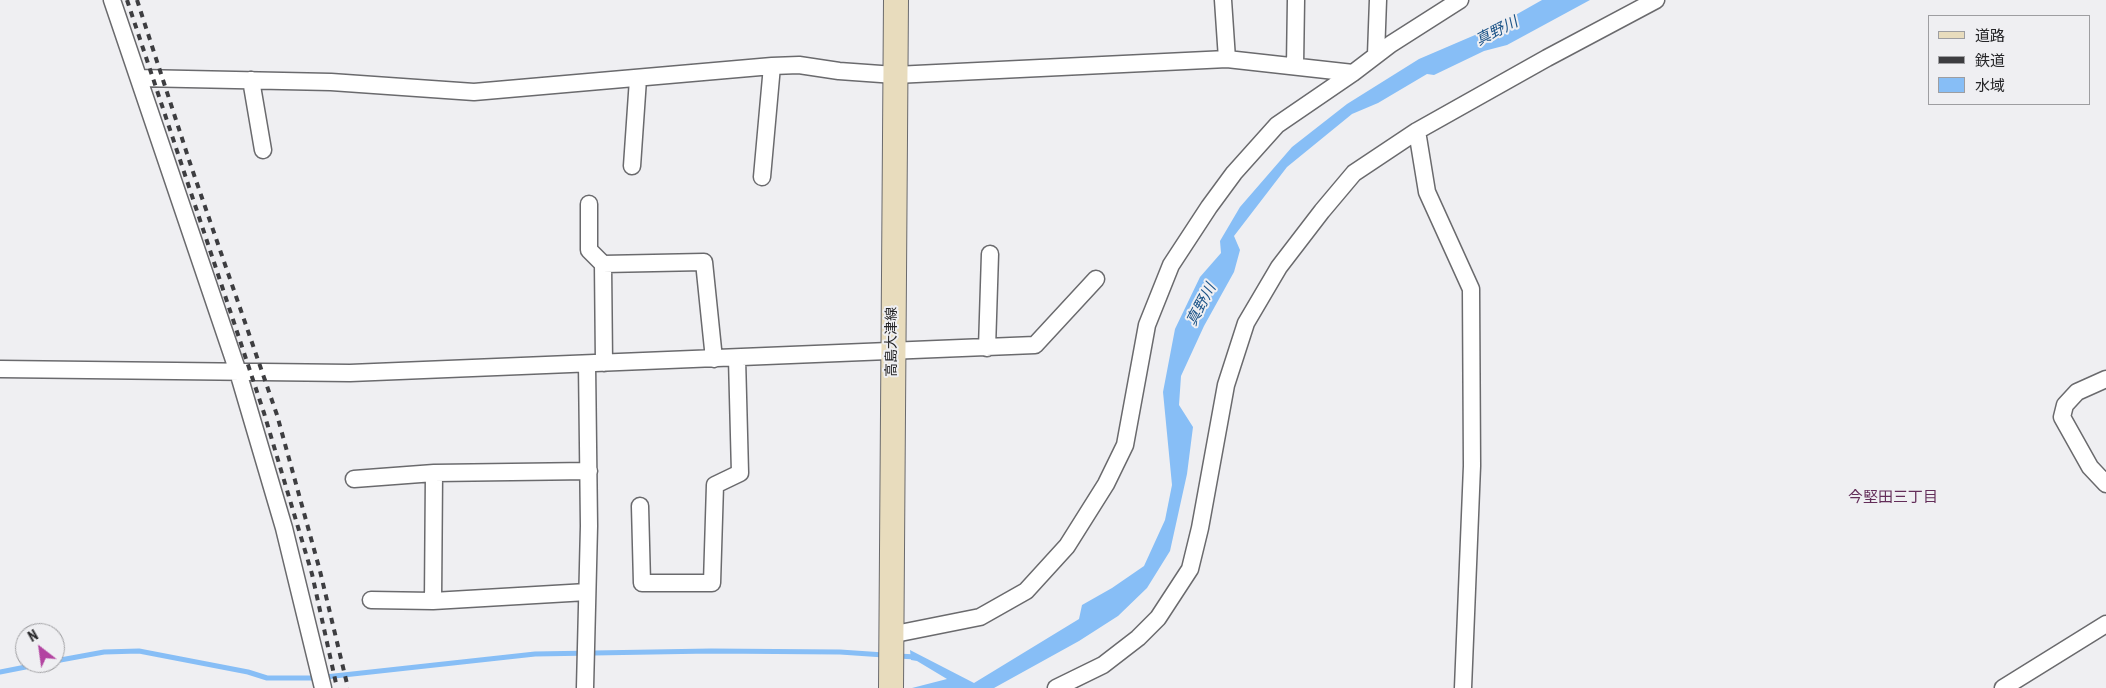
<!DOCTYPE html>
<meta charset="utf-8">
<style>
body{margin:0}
#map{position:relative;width:2106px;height:688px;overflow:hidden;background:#efeff2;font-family:"Roboto Condensed","Noto Sans JP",sans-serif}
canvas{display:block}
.legend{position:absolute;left:1928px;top:15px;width:162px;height:90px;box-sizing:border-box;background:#efeff2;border:1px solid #9e9ea1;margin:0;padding:6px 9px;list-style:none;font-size:15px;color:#252527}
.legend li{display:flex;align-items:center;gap:10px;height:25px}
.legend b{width:25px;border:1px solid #9e9ea1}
.north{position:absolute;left:15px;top:623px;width:50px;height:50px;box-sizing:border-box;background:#efeff2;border:1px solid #9e9ea1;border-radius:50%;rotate:330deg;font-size:14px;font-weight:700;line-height:20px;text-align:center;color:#252527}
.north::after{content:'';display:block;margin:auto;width:18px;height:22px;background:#b344a1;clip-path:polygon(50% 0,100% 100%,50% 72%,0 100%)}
</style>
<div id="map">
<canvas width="2106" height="688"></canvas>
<ul class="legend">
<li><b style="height:6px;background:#e8dcbd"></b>道路</li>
<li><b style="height:6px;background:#3d3d40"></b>鉄道</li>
<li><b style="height:14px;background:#87bef6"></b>水域</li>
</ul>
<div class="north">N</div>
</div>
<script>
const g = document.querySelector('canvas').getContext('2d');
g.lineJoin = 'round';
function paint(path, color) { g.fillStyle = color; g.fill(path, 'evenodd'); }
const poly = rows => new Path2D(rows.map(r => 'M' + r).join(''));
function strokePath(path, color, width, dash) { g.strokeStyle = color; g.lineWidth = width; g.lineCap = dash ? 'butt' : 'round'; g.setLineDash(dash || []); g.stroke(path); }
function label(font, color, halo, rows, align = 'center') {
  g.font = font + ' "Roboto Condensed","Noto Sans JP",sans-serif'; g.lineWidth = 4; g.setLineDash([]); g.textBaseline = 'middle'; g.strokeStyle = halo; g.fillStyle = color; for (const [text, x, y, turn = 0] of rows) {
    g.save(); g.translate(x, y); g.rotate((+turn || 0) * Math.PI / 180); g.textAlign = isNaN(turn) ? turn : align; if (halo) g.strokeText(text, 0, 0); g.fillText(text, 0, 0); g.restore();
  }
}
const water = poly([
 [1542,0,1590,0,1507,45,1484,51,1434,75,1427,74,1378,103,1352,114,1287,167,1234,236,1240,250,1234,272,1204,326,1181,376,1179,405,1193,427,1187,474,1170,551,1147,588,1118,616,1079,641,994,688,912,688,947,679,917,661,911,660,910,650,974,683,1079,619,1082,605,1112,588,1144,566,1165,520,1172,485,1163,392,1175,329,1200,277,1221,253,1220,241,1240,207,1292,147,1347,104,1419,59,1496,26]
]);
const stream = poly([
 [898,656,916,657],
 [55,661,104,652,139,651,248,672,267,678,316,678,535,654,711,651,840,652,884,655],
 [0,672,46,663]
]);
const street = poly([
 [112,0,238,372,284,528,323,688],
 [1223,0,1227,59],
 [1376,55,1378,0],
 [1295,66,1296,0],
 [139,78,331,82,474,92,772,66,799,65,839,71,895,75,1227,59,1353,73],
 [251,80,263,150],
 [1417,131,1427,192,1471,289,1472,466,1463,688],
 [632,166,638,79],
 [762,177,772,66],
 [589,204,589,250,603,264],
 [987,348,990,254],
 [604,363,603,264,704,262,714,359],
 [0,369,350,373,1035,345,1096,279],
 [2106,379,2077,392,2065,405,2062,417,2090,467,2106,484],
 [354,479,434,473,589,471],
 [640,506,642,583,712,583,715,485,740,473,737,358],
 [371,600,433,601,587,592],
 [433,601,434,473],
 [890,635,980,617,1026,591,1067,546,1106,484,1125,445,1147,325,1171,265,1209,207,1234,173,1277,125,1353,73,1391,44,1460,0],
 [585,688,589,526,587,364],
 [1056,688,1103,665,1138,638,1158,618,1190,569,1200,528,1226,385,1246,323,1279,267,1322,211,1354,173,1417,131,1547,58,1656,0],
 [2003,688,2106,624]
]);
const secondary = poly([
 [891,688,896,0]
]);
const rail = poly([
 [127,0,264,413,312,574,337,688],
 [137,0,191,166,277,415,320,571,348,688]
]);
const streetNames = [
 ["高島大津線",892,342,-90]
];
const waterNames = [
 ["真野川",1497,32,-27],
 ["真野川",1202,305,-62]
];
const neighbourhoodNames = [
 ["今堅田三丁目",1893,498]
];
paint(water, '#87bef6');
strokePath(stream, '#87bef6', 5);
strokePath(street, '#6a6a6d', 19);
strokePath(secondary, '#6a6a6d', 26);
strokePath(street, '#fff', 16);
strokePath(secondary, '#e8dcbd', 24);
strokePath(rail, '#3d3d40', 4, [6, 6]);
label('14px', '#252527', '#efeff2', streetNames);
label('italic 15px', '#1b5387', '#efeff2', waterNames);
label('15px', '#632d59', '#efeff2', neighbourhoodNames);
</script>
